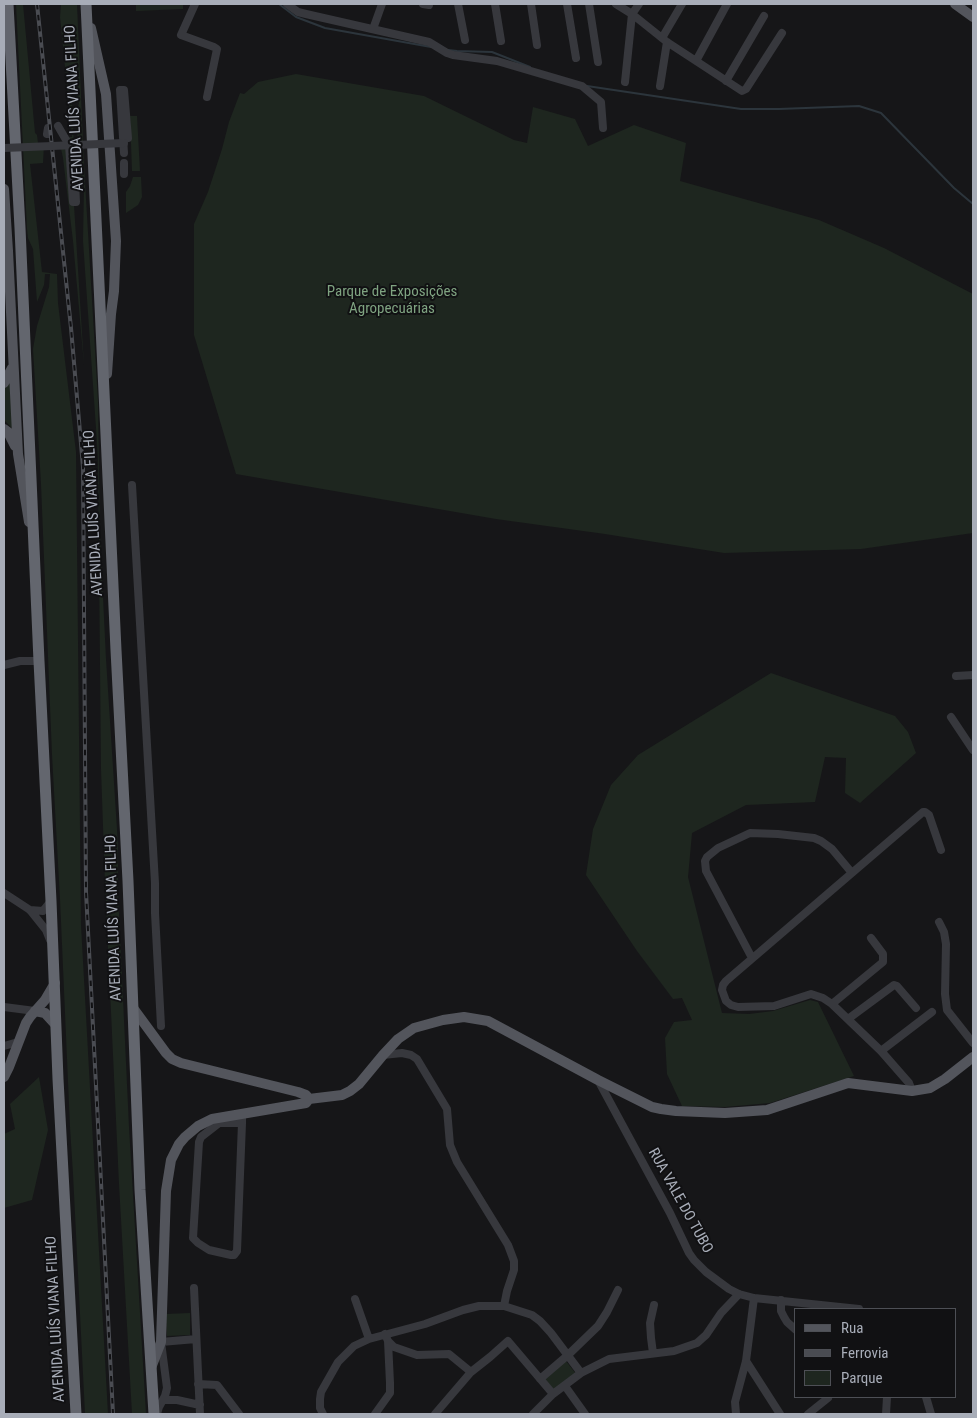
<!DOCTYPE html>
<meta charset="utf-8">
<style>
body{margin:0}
#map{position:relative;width:977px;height:1418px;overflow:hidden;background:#161618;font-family:"Roboto Condensed",sans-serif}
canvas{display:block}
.frame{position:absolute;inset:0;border:5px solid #a8adb8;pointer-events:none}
.legend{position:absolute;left:794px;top:1308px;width:162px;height:90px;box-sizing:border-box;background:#111113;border:1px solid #4d4f55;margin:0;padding:6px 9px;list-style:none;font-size:15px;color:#a8adb8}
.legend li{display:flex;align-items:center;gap:10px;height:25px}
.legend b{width:25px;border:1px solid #4d4f55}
</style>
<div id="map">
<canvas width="977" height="1418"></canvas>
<div class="frame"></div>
<ul class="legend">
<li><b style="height:6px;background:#53555c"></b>Rua</li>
<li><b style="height:6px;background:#4a4c52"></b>Ferrovia</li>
<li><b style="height:14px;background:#1e261f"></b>Parque</li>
</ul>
</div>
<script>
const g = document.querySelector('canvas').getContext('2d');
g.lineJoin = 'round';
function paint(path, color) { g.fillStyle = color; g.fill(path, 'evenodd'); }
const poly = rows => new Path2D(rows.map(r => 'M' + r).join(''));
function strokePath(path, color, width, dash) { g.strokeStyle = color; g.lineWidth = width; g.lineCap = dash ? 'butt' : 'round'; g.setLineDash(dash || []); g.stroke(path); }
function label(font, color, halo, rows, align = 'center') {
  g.font = font + ' "Roboto Condensed",sans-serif'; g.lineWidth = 4; g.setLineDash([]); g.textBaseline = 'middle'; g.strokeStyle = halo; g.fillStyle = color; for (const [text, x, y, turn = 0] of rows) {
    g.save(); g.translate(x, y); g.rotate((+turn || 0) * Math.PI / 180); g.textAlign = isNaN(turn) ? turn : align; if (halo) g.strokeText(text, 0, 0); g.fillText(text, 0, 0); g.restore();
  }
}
const green = poly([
 [16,4,23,4,35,133,37,135,38,143,44,144,43,163,30,164,42,272,57,274,58,303,76,452,81,925,108,1414,85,1414,73,1174,70,1127,60,899,52,755,41,484,33,349,37,326,49,287,50,274,45,274,44,285,37,302,33,249,28,238,27,229],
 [61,4,77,4,84,165,98,401,100,535,106,659,118,845,118,892,129,1127,146,1414,132,1414,119,1184,105,883,101,769,98,457,83,241,84,186,79,185,79,154,75,109,78,107,79,103,77,100,74,100,72,102,74,145,74,205,84,365,73,241,63,158,60,144,68,142,67,137,72,137,60,17],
 [136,4,183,4,183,9,136,11],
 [296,74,424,96,514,140,527,143,533,107,575,119,588,146,634,125,686,143,680,181,819,220,884,248,973,294,973,533,861,549,724,553,605,534,496,519,236,474,194,335,194,224,208,192,222,149,229,122,240,93,244,94,258,82],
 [130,116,137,116,140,171,132,171],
 [133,177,141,177,142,197,138,205,126,213,126,192,130,186],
 [11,379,13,430,9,425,4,420,4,388],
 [771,673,895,716,908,732,916,753,860,803,845,793,846,758,825,757,815,802,746,805,692,833,688,877,722,1013,749,1014,773,1011,810,1000,818,1002,854,1076,770,1103,725,1107,682,1106,667,1074,665,1038,674,1022,692,1020,682,998,673,999,637,951,586,875,593,829,611,785,638,755],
 [39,1077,48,1130,32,1200,4,1208,4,1134,15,1129,10,1104],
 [190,1313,190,1335,167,1336,166,1314],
 [566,1361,576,1374,553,1392,543,1379]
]);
const stream = poly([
 [279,4,296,17,325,28,431,47],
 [448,50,457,51,492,52,530,67],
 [587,86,741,109,779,109,859,106,881,113,954,188,973,204]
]);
const minor = poly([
 [195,4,181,35,214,47,217,49,207,97],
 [287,4,298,12,306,14,429,42,447,53,453,55,497,61,582,86,601,102,603,128],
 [423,4,429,5],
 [458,4,465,40],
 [495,4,501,41],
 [531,4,537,45],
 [567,4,576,58],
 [589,4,598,62],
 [616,4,632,14,667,42,742,91,746,89,782,33],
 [373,29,382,4],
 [662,38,682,4],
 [696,61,727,4],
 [726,81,764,16],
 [625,82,632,14,639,4],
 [660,86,667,42],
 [58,126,69,145,73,202,76,202,74,162,72,162,74,188],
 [47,134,48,128],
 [124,153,120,90,124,90,128,138],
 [124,174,124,163],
 [132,485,155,883,155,913,161,1026],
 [4,665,20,661,39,661],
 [956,676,973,675],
 [951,717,973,750],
 [4,893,30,910,46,930,50,940],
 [30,910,43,911,51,901],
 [939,922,944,932,946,944,945,994,947,1010,973,1043],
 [752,958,706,871,705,861,707,857,718,848,750,833,778,834,814,838,821,841,832,849,852,873],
 [832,1004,883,962,883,954,871,938],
 [4,1007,35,1011],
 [848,1019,894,985,897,986,916,1008],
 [4,1046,18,1042],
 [881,1051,932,1012],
 [383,1055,402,1053,411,1055,417,1059,447,1109,450,1145,457,1162,508,1245,514,1261,514,1270,507,1291,504,1306],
 [598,1080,670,1213,689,1253,694,1260,706,1272,729,1289,739,1294,754,1298,859,1309],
 [912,1091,909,1083,881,1051,832,1004,823,998,811,994,774,1006,738,1007,731,1005,726,1001,722,990,723,985,726,981,923,812,925,812,929,815,941,850],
 [242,1114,242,1123,237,1251,234,1255,231,1255,209,1250,198,1243,193,1238,199,1142,201,1137,219,1123,242,1123],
 [194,1288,200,1414],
 [355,1299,369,1339],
 [781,1300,781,1311,784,1317,787,1322,796,1330],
 [385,1334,388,1341,394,1347,417,1355,449,1354,471,1372],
 [653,1353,651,1338,650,1323,654,1305],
 [746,1361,780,1414],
 [540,1379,568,1355,598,1326,607,1312,618,1290],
 [198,1384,217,1385,239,1414],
 [565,1386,585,1414],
 [926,1397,931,1414],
 [164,1400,177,1400,200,1405],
 [157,1414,159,1407,165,1396,167,1388,161,1342,196,1339],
 [323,1414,320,1408,320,1399,321,1392,338,1362,354,1346,369,1339,425,1324,463,1310,479,1306,504,1306,532,1315,540,1321,551,1333,581,1373],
 [375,1414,390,1393,390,1383,388,1341],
 [435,1414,471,1372,490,1357,508,1341,553,1394],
 [533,1414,553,1394,581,1373,609,1359,674,1351,697,1343,706,1335,721,1313,739,1294],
 [736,1414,735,1402,746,1361,754,1298],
 [808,1414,828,1398],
 [886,1414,887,1397]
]);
const major = poly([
 [955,4,973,17],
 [91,28,106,94,116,241,114,291,111,314,107,374],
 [4,189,8,251,18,454,29,522],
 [4,383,12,368],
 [4,429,8,432,15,446],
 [133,1008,166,1053,172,1059,181,1063,298,1092,306,1095,309,1099],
 [35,1011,45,1013,56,1025],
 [4,1077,9,1067,26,1023,30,1017,45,1000,55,983],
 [151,1368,161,1342,166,1191,171,1160,179,1144,185,1137,198,1126,212,1119,306,1103,309,1099,342,1095,350,1091,359,1084,383,1055,398,1039,414,1028,443,1020,464,1017,488,1021,598,1080,652,1107,661,1109,676,1111,725,1113,767,1110,848,1083,912,1091,930,1088,945,1079,973,1057]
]);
const highway = poly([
 [8,4,20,228,39,661,51,901,58,1079,76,1414],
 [86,4,116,650,128,881,140,1190,154,1414]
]);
const rail = poly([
 [37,4,71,328,83,467,86,892,113,1414]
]);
const minorBridge = poly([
 [4,148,124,143]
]);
const streetNames = [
 ["AVENIDA LUÍS VIANA FILHO",75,108,-93],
 ["AVENIDA LUÍS VIANA FILHO",94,513,-93],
 ["AVENIDA LUÍS VIANA FILHO",114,918,-92],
 ["RUA VALE DO TUBO",680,1201,61],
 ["AVENIDA LUÍS VIANA FILHO",56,1319,-93]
];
const parkNames = [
 ["Parque de Exposições",392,292],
 ["Agropecuárias",392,309]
];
paint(green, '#1e261f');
strokePath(stream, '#2c353c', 2);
strokePath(minor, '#37383d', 8);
strokePath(major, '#53555c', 10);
strokePath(highway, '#63666e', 11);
strokePath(rail, '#4a4c52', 4);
strokePath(rail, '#111113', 2, [5.5]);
strokePath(minorBridge, '#37383d', 8);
label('15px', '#a8adb8', '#111113', streetNames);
label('15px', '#7fa381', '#111113', parkNames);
</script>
